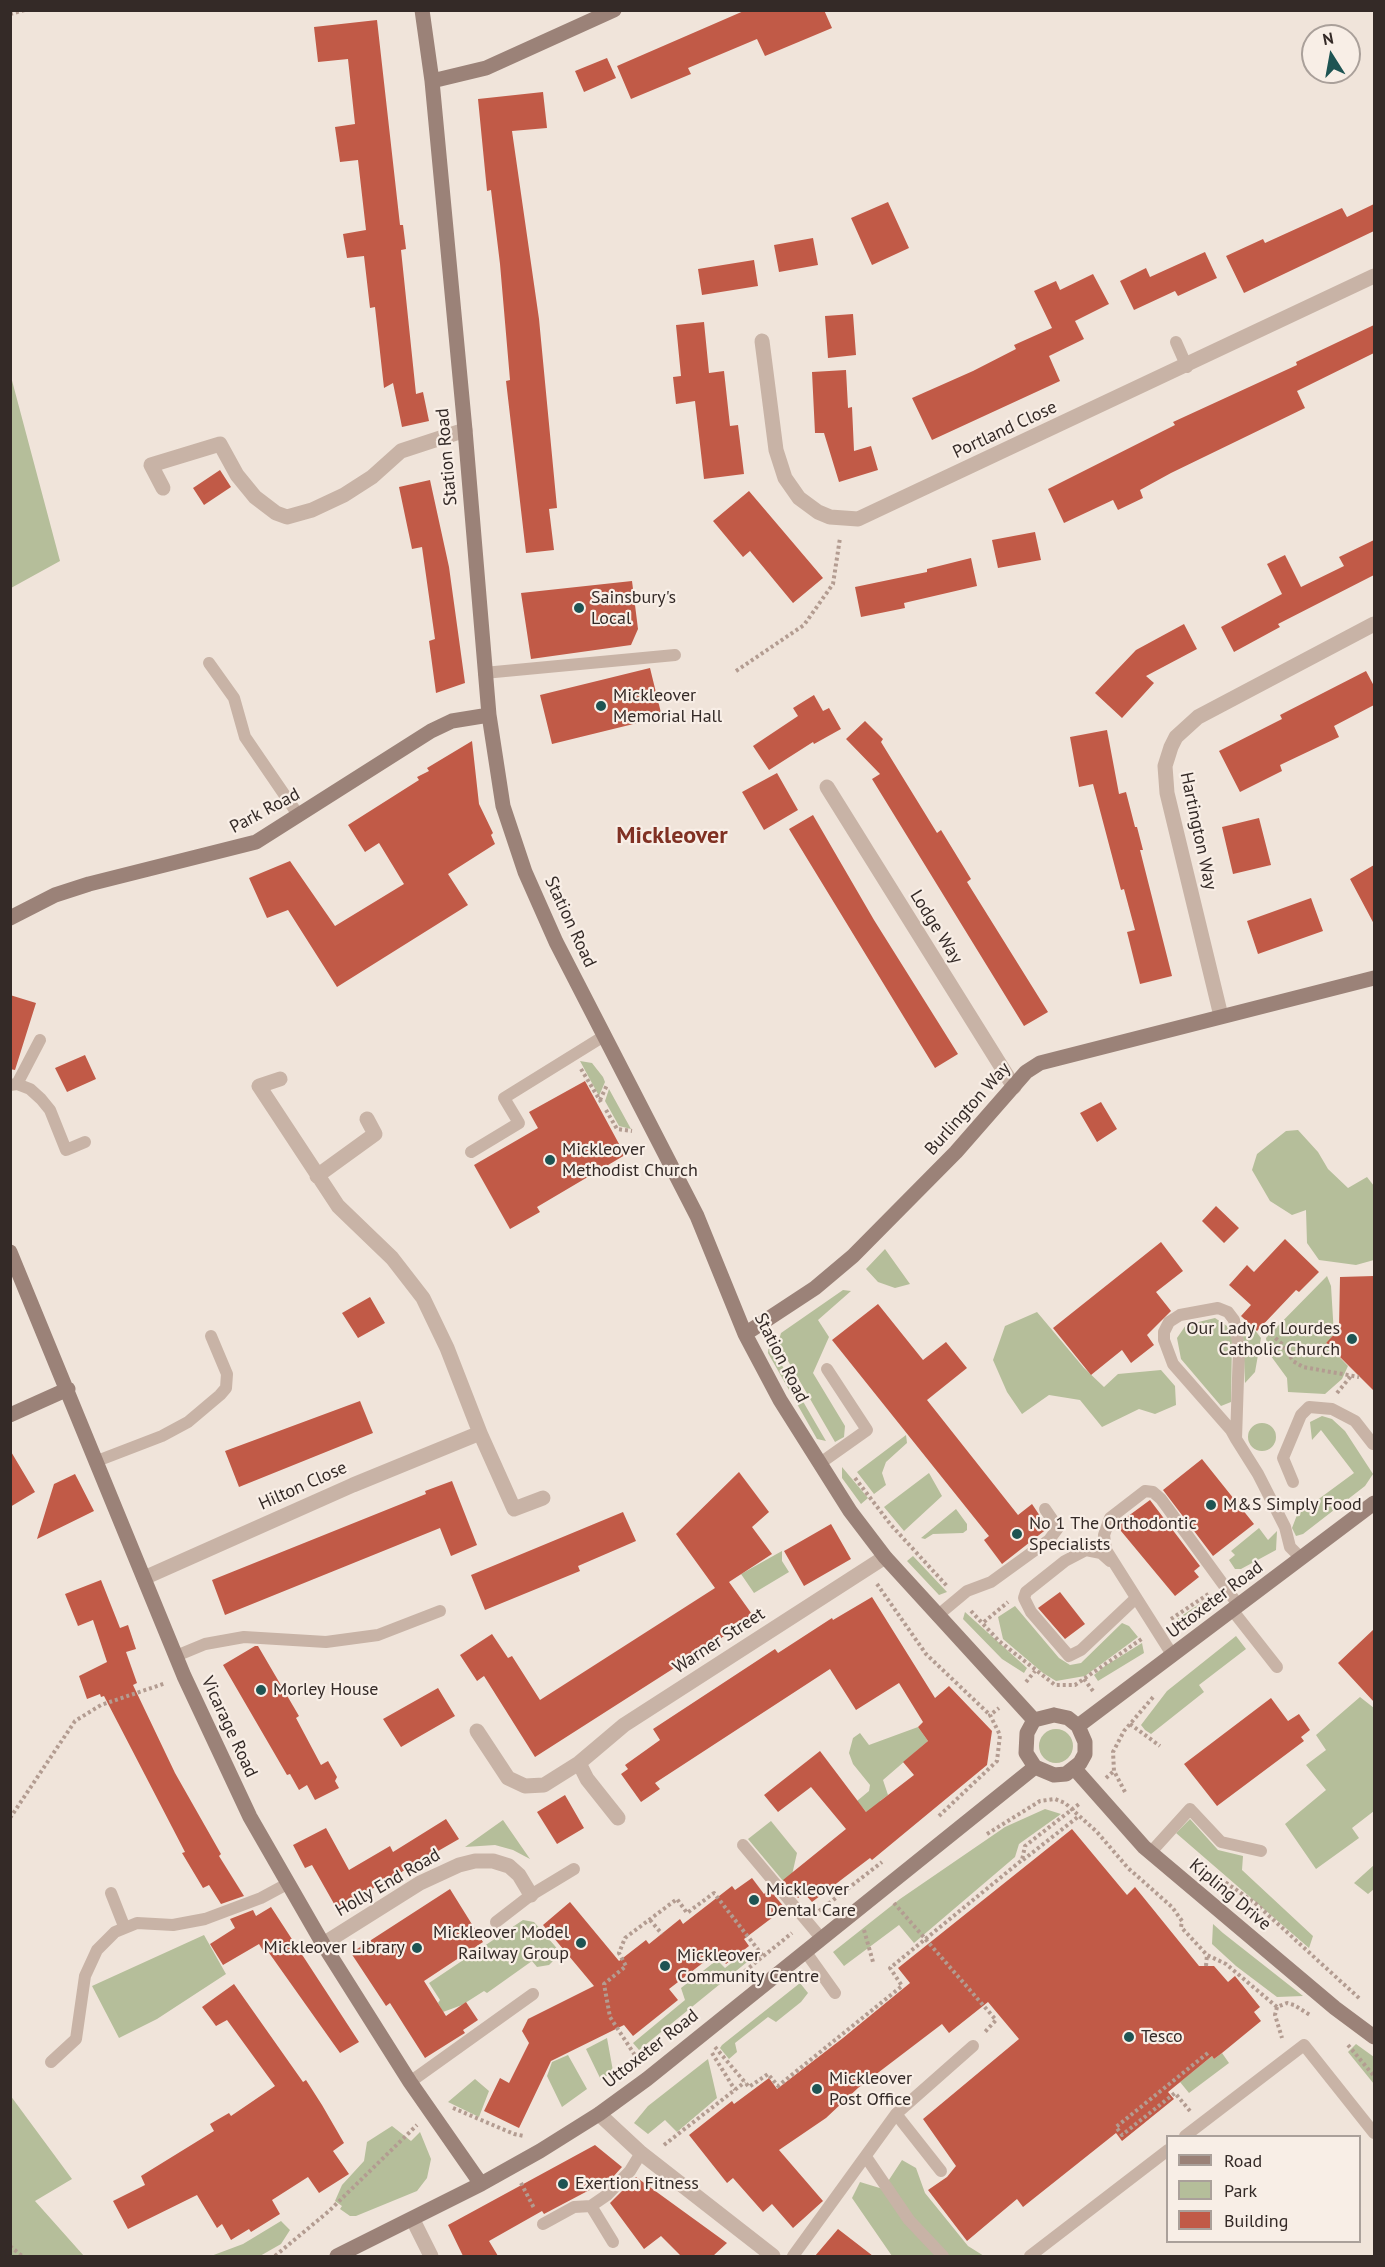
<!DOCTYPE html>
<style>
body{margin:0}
#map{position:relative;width:1385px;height:2267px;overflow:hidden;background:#f0e4da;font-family:"PT Sans",sans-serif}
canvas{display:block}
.frame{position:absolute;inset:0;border:12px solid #342a27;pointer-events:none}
.legend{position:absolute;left:1166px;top:2135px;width:195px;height:108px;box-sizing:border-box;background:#f8eee6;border:2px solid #aaa09a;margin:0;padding:8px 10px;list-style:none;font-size:18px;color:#342a27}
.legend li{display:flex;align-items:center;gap:12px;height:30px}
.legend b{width:30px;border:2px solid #aaa09a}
.north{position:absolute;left:1301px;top:24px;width:60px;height:60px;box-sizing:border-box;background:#f8eee6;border:2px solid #aaa09a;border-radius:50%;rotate:349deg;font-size:16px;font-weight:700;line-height:24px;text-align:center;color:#342a27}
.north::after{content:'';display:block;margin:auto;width:21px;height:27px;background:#1e5453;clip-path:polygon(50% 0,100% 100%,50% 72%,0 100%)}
</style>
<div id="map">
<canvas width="1385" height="2267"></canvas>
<div class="frame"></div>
<ul class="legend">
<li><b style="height:8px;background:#9b8278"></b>Road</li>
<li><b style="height:16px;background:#b5be9a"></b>Park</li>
<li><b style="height:16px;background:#c15a47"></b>Building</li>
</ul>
<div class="north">N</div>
</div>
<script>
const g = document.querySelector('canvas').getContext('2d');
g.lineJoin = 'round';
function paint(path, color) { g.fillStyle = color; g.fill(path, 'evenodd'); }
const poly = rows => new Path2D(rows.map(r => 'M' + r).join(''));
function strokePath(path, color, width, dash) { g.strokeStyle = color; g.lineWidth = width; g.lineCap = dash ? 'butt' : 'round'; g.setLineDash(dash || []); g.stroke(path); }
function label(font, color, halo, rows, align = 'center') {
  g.font = font + ' "PT Sans",sans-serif'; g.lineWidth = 4.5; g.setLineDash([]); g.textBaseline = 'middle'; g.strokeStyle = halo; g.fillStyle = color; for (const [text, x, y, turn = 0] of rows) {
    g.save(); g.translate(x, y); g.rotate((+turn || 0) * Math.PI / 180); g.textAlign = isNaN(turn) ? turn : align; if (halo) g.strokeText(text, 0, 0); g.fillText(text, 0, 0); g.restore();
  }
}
const green = poly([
 [10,373,60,561,11,588,10,588],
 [580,1061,592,1063,603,1077,605,1082,599,1096],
 [609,1089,631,1129,619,1126,605,1101],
 [1298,1130,1318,1152,1328,1169,1348,1188,1367,1177,1374,1186,1374,1260,1356,1265,1319,1260,1307,1243,1306,1210,1292,1215,1270,1201,1252,1170,1257,1154,1286,1131],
 [885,1249,910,1284,895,1288,878,1282,866,1269],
 [1327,1276,1331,1286,1334,1335,1326,1343,1348,1366,1342,1379,1325,1394,1288,1392,1287,1378,1268,1352,1266,1338],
 [843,1290,851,1291,818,1320,829,1337,813,1373,845,1426,844,1437,835,1442,780,1347,779,1340,781,1333],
 [1037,1312,1084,1368,1104,1387,1118,1374,1161,1370,1175,1386,1176,1405,1155,1414,1139,1409,1102,1427,1080,1400,1049,1395,1022,1414,1007,1392,993,1360,1005,1326],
 [1215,1318,1227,1326,1232,1338,1231,1402,1221,1406,1181,1359,1177,1338,1186,1325],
 [1251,1325,1261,1338,1255,1372,1245,1383,1243,1336],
 [769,1343,826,1441,817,1439,768,1353],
 [1322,1416,1332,1419,1345,1431,1373,1474,1365,1486,1303,1534,1296,1536,1292,1528,1297,1515,1354,1473,1321,1430,1312,1440,1310,1422],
 '1248 1437a14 14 0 1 1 28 0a14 14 0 1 1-28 0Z',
 [906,1435,907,1443,886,1462,882,1473,886,1485,874,1494,857,1472],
 [842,1467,868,1498,861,1504,842,1478],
 [929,1473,942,1496,904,1531,884,1507],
 [956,1509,967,1524,967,1530,963,1533,933,1534,925,1539,921,1538],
 [1259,1528,1268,1540,1277,1531,1276,1550,1241,1569,1235,1569,1229,1560,1235,1555,1231,1551],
 [782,1551,782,1561,789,1572,754,1593,741,1574],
 [913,1556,947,1592,939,1595,907,1561],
 [1210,1597,1211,1605,1181,1627,1177,1628,1171,1623],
 [1015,1606,1059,1658,1070,1665,1081,1663,1122,1623,1129,1626,1138,1637,1085,1676,1056,1681,1043,1673,1003,1639,998,1617],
 [965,1612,1027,1668,1024,1673,1002,1659,963,1619],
 [1236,1636,1246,1649,1199,1685,1204,1692,1151,1734,1145,1730,1141,1725,1167,1691],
 [1142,1643,1144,1653,1098,1681,1094,1675,1105,1666],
 [1360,1697,1374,1708,1374,1811,1352,1828,1359,1838,1316,1869,1285,1824,1326,1790,1306,1765,1326,1750,1316,1735],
 [918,1727,928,1741,883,1780,888,1795,880,1801,880,1806,868,1814,857,1801,869,1791,870,1785,853,1764,849,1753,853,1738,860,1733,869,1745],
 '1039 1746a17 17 0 1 1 34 0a17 17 0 1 1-34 0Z',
 [1045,1809,1061,1814,1019,1844,1015,1857,914,1943,899,1925,844,1966,833,1952,900,1899,1005,1827],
 [1190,1819,1218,1850,1243,1856,1242,1870,1313,1936,1309,1948,1176,1833],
 [503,1820,530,1859,513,1850,495,1845,465,1847],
 [771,1821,797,1853,789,1888,748,1839],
 [1374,1865,1374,1889,1368,1894,1354,1883],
 [523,1920,534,1922,561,1953,549,1965,537,1967,532,1961,487,1993,484,1991,462,2005,443,2012,438,2003,440,2000,429,1983],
 [1213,1924,1223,1933,1303,1996,1277,1997,1236,1966,1212,1944],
 [204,1935,226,1974,157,2019,119,2038,92,1986],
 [747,1951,752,1958,639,2050,633,2043,685,2000,681,1988,717,1960,725,1968],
 [800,1983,808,1993,801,2002,776,2022,768,2017,735,2043,737,2052,729,2059,720,2048,722,2045],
 [607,2038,613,2071,601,2080,586,2049],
 [1356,2044,1374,2057,1374,2084,1348,2052],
 [1222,2053,1229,2063,1189,2093,1180,2082,1212,2056,1214,2059],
 [568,2055,587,2089,562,2107,547,2076,552,2062],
 [708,2059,717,2098,677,2132,665,2120,648,2134,634,2123,648,2106],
 [475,2079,489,2091,479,2117,448,2102],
 [10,2095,72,2179,35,2201,84,2256,11,2256],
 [392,2126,411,2141,420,2132,431,2159,427,2178,417,2191,356,2216,350,2216,340,2209,342,2206,335,2201,342,2185,364,2161,367,2142],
 [902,2160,916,2168,925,2193,968,2246,984,2256,892,2256,852,2198,860,2182,883,2189],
 [281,2221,290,2230,281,2244,260,2256,211,2256,243,2244]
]);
const building = poly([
 [746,10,824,10,832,28,765,56,757,39,688,68,691,74,631,99,617,66],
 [377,20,400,225,403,225,406,249,401,250,416,394,423,392,429,421,402,427,393,383,384,388,375,307,370,308,364,256,347,258,343,234,366,230,358,160,340,162,335,127,355,124,348,59,318,62,314,27],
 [607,58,616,78,584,92,575,71],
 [543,92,547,128,512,131,539,319,557,508,549,509,554,550,526,553,506,381,510,380,500,264,491,190,487,191,478,99],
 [888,202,909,248,872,265,851,218],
 [1374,204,1374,231,1244,293,1226,256,1263,239,1265,243,1342,208,1347,217],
 [813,238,818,265,779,272,774,245],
 [1205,252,1217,278,1178,296,1175,291,1134,310,1120,281,1146,268,1150,277],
 [754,260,758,286,702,295,698,269],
 [1093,274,1109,304,1075,321,1084,339,1049,356,1060,381,932,440,912,398,973,371,1016,349,1014,345,1052,328,1034,291,1056,281,1060,290],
 [853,314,856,355,828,358,825,316],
 [704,322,709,373,724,371,730,426,738,425,744,474,704,479,695,401,676,404,673,377,681,376,676,325],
 [1374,325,1374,353,1297,391,1305,408,1171,473,1140,490,1143,498,1118,510,1113,500,1064,523,1048,489,1175,425,1173,422,1297,365,1296,362],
 [846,370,848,408,852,407,854,451,871,446,878,470,839,482,824,433,815,433,812,372],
 [220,470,231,487,204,505,193,488],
 [430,480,449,567,465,683,436,693,429,641,435,639,422,547,412,549,399,487],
 [749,491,823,578,793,603,750,551,743,557,713,521],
 [1035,532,1041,560,998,568,992,540],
 [1374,540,1374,575,1278,624,1280,627,1234,652,1221,627,1282,594,1267,564,1285,555,1301,587,1344,566,1339,557],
 [971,558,977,586,904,603,905,608,861,617,855,587,927,572,927,569],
 [632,581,638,629,631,645,531,659,521,593],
 [1184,624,1197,649,1146,676,1154,683,1122,718,1095,693,1136,650],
 [650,668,662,717,552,744,540,695],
 [1366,671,1374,686,1374,705,1334,726,1339,737,1280,765,1282,771,1240,792,1219,751,1282,719,1280,715],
 [814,695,823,711,829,708,841,729,814,744,813,742,769,770,753,746,798,716,793,708],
 [865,721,883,739,881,742,937,833,941,830,971,879,967,882,1048,1012,1024,1026,872,779,880,774,846,739],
 [1107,730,1119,794,1126,792,1135,827,1137,827,1143,850,1140,850,1172,976,1140,984,1127,932,1135,930,1124,889,1121,890,1093,784,1079,787,1070,737],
 [472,741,479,804,493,833,491,835,495,844,448,874,468,905,337,987,288,910,267,918,249,878,290,861,335,926,404,884,379,843,365,852,348,825,419,780,417,777,429,771,427,768],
 [777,773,798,810,764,830,742,792],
 [813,815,874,920,958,1054,935,1068,789,829],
 [1259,818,1271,865,1233,874,1222,827],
 [1374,865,1374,924,1350,879],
 [1311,898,1323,931,1258,954,1247,921],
 [10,995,36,1003,15,1070,10,1069],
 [85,1055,96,1079,67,1092,55,1068],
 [585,1081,625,1155,537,1207,540,1212,510,1229,474,1165,538,1128,529,1112],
 [1101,1102,1117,1129,1097,1142,1080,1113],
 [1216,1206,1239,1228,1224,1243,1202,1221],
 [1285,1239,1319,1272,1299,1292,1296,1290,1257,1331,1241,1316,1251,1305,1229,1285,1247,1265,1254,1272],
 [1161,1242,1183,1271,1156,1292,1171,1311,1147,1335,1154,1345,1131,1363,1122,1350,1091,1375,1053,1328],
 [1374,1276,1374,1391,1326,1343,1339,1329,1340,1277],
 [370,1297,385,1323,358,1338,342,1313],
 [878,1304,923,1360,946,1342,967,1368,927,1400,1018,1515,1032,1504,1048,1528,1002,1564,984,1540,989,1536,832,1340],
 [360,1401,373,1433,239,1487,225,1451],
 [10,1450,35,1492,10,1507],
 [1202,1459,1254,1524,1213,1556,1163,1490],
 [739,1472,769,1512,752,1527,772,1554,729,1582,754,1617,535,1757,484,1676,477,1681,460,1655,492,1634,508,1658,512,1656,540,1700,715,1588,676,1534],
 [75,1474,94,1511,37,1539,54,1484],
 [452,1481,477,1545,451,1556,440,1528,225,1615,212,1580,426,1494,425,1491],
 [1150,1500,1200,1566,1194,1571,1199,1577,1175,1596,1116,1525],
 [623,1512,636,1541,578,1566,580,1571,485,1610,471,1575],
 [831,1524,851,1559,804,1586,784,1551],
 [101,1580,120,1628,128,1625,136,1649,126,1652,137,1683,133,1685,175,1773,221,1854,219,1856,244,1896,221,1904,209,1885,203,1888,182,1853,185,1852,104,1696,101,1697,100,1694,87,1699,79,1676,107,1662,93,1620,78,1626,65,1594],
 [1060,1592,1085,1624,1065,1639,1038,1608],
 [872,1597,935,1698,949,1686,992,1731,987,1765,872,1860,870,1858,812,1902,804,1893,798,1898,783,1880,846,1829,811,1787,778,1812,764,1795,820,1751,866,1812,914,1775,903,1762,928,1741,918,1727,923,1722,899,1683,856,1710,830,1669,655,1783,660,1789,641,1802,621,1774,628,1769,625,1765,660,1740,653,1729,775,1649,778,1653,832,1618,833,1620],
 [1374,1629,1374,1702,1338,1663],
 [255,1646,258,1646,299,1716,296,1718,321,1765,328,1761,337,1777,335,1781,339,1788,315,1800,307,1785,299,1790,290,1774,287,1775,223,1665],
 [438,1688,455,1716,401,1747,383,1719],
 [1271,1698,1288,1721,1299,1714,1310,1730,1301,1737,1304,1741,1217,1806,1184,1764],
 [565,1795,584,1828,557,1844,537,1812],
 [446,1819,459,1839,337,1909,312,1865,305,1868,293,1845,326,1828,349,1870,390,1846,393,1852],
 [1072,1829,1127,1895,1135,1887,1199,1966,1214,1966,1228,1982,1235,1976,1260,2007,1254,2012,1261,2021,1222,2053,1214,2059,1212,2056,1168,2092,1174,2099,1122,2141,1116,2133,1023,2207,1017,2199,967,2241,928,2190,947,2177,956,2166,923,2119,1019,2039,988,2002,949,2033,942,2024,858,2088,826,2118,779,2150,823,2201,793,2228,772,2204,763,2212,733,2178,727,2183,689,2135,732,2101,734,2104,769,2078,777,2089,843,2038,910,1983,898,1968],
 [752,1878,764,1894,769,1889,785,1908,744,1939,749,1946,726,1964,717,1952,669,1989,678,2000,633,2036,624,2025,551,2061,519,2128,484,2111,500,2078,509,2083,529,2043,522,2031,528,2019,594,1986,543,1925,570,1902,619,1961,646,1940,649,1944,680,1919,683,1924,732,1886,735,1890],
 [450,1889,483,1942,424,1981,446,2016,466,2002,478,2020,463,2030,465,2033,460,2036,425,2058,390,2003,386,2006,351,1953],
 [271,1907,359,2042,340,2053,267,1950,264,1952,259,1944,223,1965,210,1944,235,1928,230,1919,253,1910,256,1916],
 [234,1984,303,2082,306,2080,322,2105,344,2143,333,2151,349,2174,319,2193,308,2177,272,2200,280,2214,251,2232,249,2229,231,2240,222,2224,217,2228,197,2195,128,2229,113,2201,145,2185,141,2176,214,2131,210,2124,229,2113,231,2116,275,2086,227,2020,216,2026,202,2007],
 [595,2145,622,2167,602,2189,599,2185,544,2214,542,2211,489,2241,498,2256,463,2256,448,2225],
 [636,2177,727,2243,713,2256,681,2256,661,2236,644,2249,610,2203],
 [838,2229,873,2256,815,2256]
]);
const path = poly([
 [10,14,25,10],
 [736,671,804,625,833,584,840,538],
 [581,1069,601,1102],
 [600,1100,607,1085],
 [606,1110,617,1129,632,1131],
 [1262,1326,1282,1344,1293,1361,1303,1367,1359,1377],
 [1337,1393,1351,1376],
 [855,1478,891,1525,947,1586],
 [877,1584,926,1654,990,1715],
 [971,1611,999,1641,1055,1685,1075,1685,1143,1638],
 [1171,1619,1210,1593],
 [984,1622,1008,1602],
 [1084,1679,1093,1691],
 [1026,1682,1035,1671],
 [1130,1724,1160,1746],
 [1106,1778,1114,1771],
 [1125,1792,1114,1771,1113,1752,1124,1731,1154,1696],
 [939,1816,997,1761,1000,1735,990,1715,999,1708],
 [10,1818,75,1721,101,1705,166,1683],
 [987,1834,1040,1801,1055,1799,1065,1803,1097,1832,1128,1868,1172,1907,1182,1921,1181,1927,1207,1955,1226,1964,1277,2007,1287,2003,1294,2005,1310,2015],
 [1023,1860,1079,1816],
 [1214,1879,1225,1882,1255,1903,1360,1999],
 [894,1903,996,2020,984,2033],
 [819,1911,882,1862],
 [650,1920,662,1934],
 [864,1930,873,1962],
 [1206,1966,1207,1955],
 [740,1975,792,1933],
 [1277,2007,1275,2015,1282,2038],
 [1348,2045,1374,2076],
 [715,2047,749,2087,768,2074,778,2086,902,1986,890,1968,1022,1860,1025,1846,1079,1804],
 [712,2053,735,2090],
 [638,2060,610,2017,604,1984,626,1966,619,1953,625,1938,677,1899,687,1913,714,1893,763,1956],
 [453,2108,514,2134,524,2136],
 [1190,2111,1175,2093,1122,2135,1116,2127,1209,2052],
 [664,2145,745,2082],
 [521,2183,534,2208],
 [10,2246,22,2256],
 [275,2256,329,2211,417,2125]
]);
const lane = poly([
 [1176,342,1187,367],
 [209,663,234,698,245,737,299,816],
 [484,673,675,655],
 [17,1084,40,1040],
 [10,1085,17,1084,30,1089,41,1099,50,1110,66,1150,85,1142],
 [471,1152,519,1123,504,1098,604,1036],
 [1236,1439,1239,1348,1234,1320,1228,1312,1218,1308,1180,1315,1169,1322,1164,1332,1164,1340,1173,1364,1231,1430,1236,1439,1258,1474,1285,1527,1290,1547,1301,1558],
 [97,1461,162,1436,188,1422,220,1395,226,1388,227,1374,211,1336],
 [819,1464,867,1430,827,1369],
 [1293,1482,1283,1458,1301,1415,1309,1407,1332,1409,1355,1421,1373,1444],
 [1110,1561,1101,1553,1086,1550,1065,1561,1026,1592,1024,1598,1031,1612,1069,1656,1081,1650,1135,1599],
 [1233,1611,1277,1667],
 [937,1616,967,1591,991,1582,1049,1540,1058,1528,1045,1509],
 [176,1656,205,1644,244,1637,326,1642,378,1635,440,1611],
 [1173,1656,1106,1550,1104,1535,1110,1518,1145,1491,1153,1492,1161,1499,1239,1606],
 [743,1845,821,1938],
 [1151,1852,1190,1809,1221,1842,1261,1851],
 [111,1893,124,1926],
 [496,1922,531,1895,574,1869],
 [805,1951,835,1993],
 [51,2062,76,2039,85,1976,97,1950,115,1932,137,1923,173,1925,205,1919,261,1898,287,1884],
 [410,2082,533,1994],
 [896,2114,941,2171],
 [1185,2136,1304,2045,1374,2133],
 [866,2157,909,2220,943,2256],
 [591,2206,613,2242],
 [543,2224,574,2207,591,2206,607,2195,630,2171,641,2153],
 [793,2256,896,2114,973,2046],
 [1030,2256,1168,2150]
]);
const street = poly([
 [762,341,776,450,785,478,799,498,818,512,830,517,858,519,1374,276],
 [163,488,151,465,220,444,237,475,255,497,276,513,287,517,312,510,344,495,372,477,401,451,465,430],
 [827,787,1014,1087],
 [1221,1016,1167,793,1165,766,1171,747,1176,737,1198,717,1374,624],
 [280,1079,259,1086,338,1206,392,1258,423,1298,447,1348,480,1433],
 [317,1176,375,1134,367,1119],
 [144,1578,353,1485,480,1433,514,1509,543,1498],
 [477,1731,508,1778,525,1786,544,1785,579,1763,624,1725,885,1557],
 [579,1763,587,1779,618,1818],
 [323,1944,420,1883,459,1865,475,1861,493,1861,509,1866,519,1875,531,1895],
 [599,2114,641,2153,773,2256],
 [413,2220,431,2256]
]);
const secondary = poly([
 [422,10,432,81,465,430,489,715,503,806,525,872,556,942,697,1216,745,1334,780,1400,850,1511,885,1557,1034,1720],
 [432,81,486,68,614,10],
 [10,918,55,895,89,884,256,842,431,731,452,721,489,715],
 [10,1252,184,1676,250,1817,323,1944,410,2082,481,2184],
 [745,1334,815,1288,853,1256,956,1152,1026,1072,1040,1063,1374,978],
 [10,1415,68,1389],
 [1054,1715,1068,1718,1078,1726,1085,1742,1085,1754,1080,1763,1066,1774,1054,1775,1035,1767,1026,1753,1027,1733,1034,1720,1054,1715],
 [1078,1726,1374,1503],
 [1074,1768,1144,1847,1335,2008,1374,2037],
 [337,2256,481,2184,540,2151,599,2114,647,2079,1035,1767]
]);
const markers = [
 [579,608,6,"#1e5453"],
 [601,706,6,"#1e5453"],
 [550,1160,6,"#1e5453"],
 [1352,1339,6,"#1e5453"],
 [1211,1505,6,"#1e5453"],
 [1017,1534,6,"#1e5453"],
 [261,1690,6,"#1e5453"],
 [754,1900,6,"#1e5453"],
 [581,1943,6,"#1e5453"],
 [417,1948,6,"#1e5453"],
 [665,1966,6,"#1e5453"],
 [1129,2037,6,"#1e5453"],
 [817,2089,6,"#1e5453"],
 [563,2184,6,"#1e5453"]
];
const streetNames = [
 ["Portland Close",1005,430,-25],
 ["Station Road",447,457,-95],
 ["Park Road",265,811,-28],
 ["Hartington Way",1198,831,78],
 ["Station Road",570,922,65],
 ["Lodge Way",936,927,58],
 ["Burlington Way",968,1109,-48],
 ["Station Road",781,1358,63],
 ["Hilton Close",303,1486,-24],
 ["Uttoxeter Road",1215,1600,-37],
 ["Warner Street",719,1641,-33],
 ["Vicarage Road",229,1727,65],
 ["Holly End Road",388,1883,-30],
 ["Kipling Drive",1230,1895,40],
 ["Uttoxeter Road",651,2049,-38]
];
const poiNames = [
 ["Sainsbury's",591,598],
 ["Local",591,619],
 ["Mickleover",613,696],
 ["Memorial Hall",613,717],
 ["Mickleover",562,1150],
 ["Methodist Church",562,1171],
 ["Our Lady of Lourdes",1340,1329,"right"],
 ["Catholic Church",1340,1350,"right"],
 ["M&S Simply Food",1223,1505],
 ["No 1 The Orthodontic",1029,1524],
 ["Specialists",1029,1545],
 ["Morley House",273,1690],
 ["Mickleover",766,1890],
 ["Dental Care",766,1911],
 ["Mickleover Model",569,1933,"right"],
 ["Railway Group",569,1954,"right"],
 ["Mickleover Library",405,1948,"right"],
 ["Mickleover",677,1956],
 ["Community Centre",677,1977],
 ["Tesco",1141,2037],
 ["Mickleover",829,2079],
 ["Post Office",829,2100],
 ["Exertion Fitness",575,2184]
];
const districtNames = [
 ["Mickleover",672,836]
];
paint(green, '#b5be9a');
paint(building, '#c15a47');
strokePath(path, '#b39c91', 4, [3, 3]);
strokePath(lane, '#c8b3a6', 12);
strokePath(street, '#c8b3a6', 15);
strokePath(secondary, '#9b8278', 15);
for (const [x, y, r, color] of markers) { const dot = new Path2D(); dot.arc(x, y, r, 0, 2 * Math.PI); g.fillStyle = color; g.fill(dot); strokePath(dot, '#f8eee6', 2); }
label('18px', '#342a27', '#f8eee6', streetNames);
label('18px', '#342a27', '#f8eee6', poiNames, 'left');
label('bold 24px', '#803123', '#f8eee6', districtNames);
</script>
